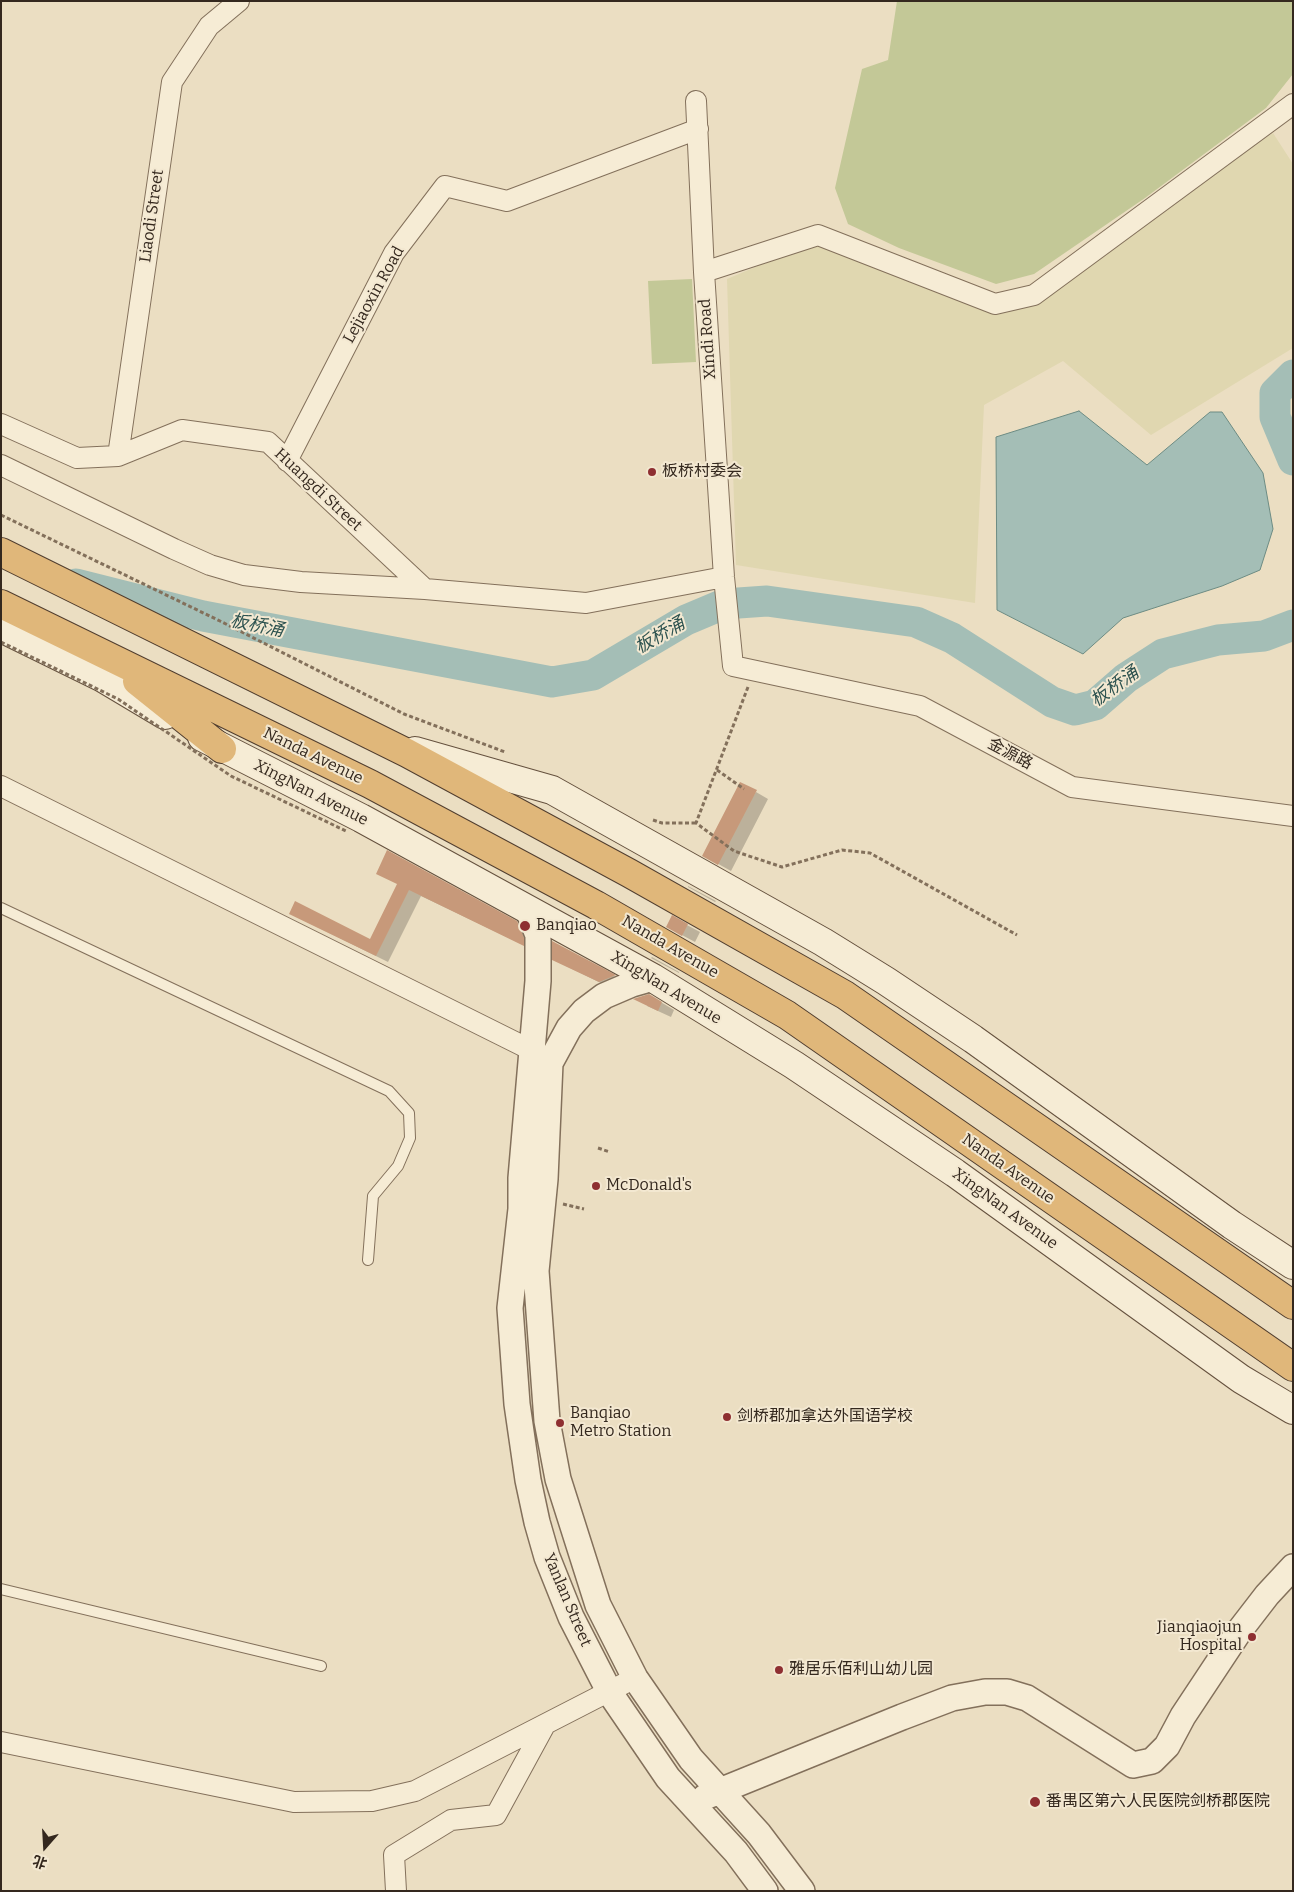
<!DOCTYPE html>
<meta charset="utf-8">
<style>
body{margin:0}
#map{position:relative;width:1294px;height:1892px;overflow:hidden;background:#ebdec2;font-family:Bitter,"Noto Sans SC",serif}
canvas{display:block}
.frame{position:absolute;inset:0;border:2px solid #34281e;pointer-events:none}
.north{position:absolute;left:20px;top:1822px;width:50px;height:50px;-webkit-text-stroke:4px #f3e8d1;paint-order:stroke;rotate:199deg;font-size:14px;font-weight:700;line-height:20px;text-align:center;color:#34281e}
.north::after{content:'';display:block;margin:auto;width:18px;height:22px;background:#34281e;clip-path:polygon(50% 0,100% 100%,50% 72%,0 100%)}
</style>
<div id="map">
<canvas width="1294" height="1892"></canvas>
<div class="frame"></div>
<div class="north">北</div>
</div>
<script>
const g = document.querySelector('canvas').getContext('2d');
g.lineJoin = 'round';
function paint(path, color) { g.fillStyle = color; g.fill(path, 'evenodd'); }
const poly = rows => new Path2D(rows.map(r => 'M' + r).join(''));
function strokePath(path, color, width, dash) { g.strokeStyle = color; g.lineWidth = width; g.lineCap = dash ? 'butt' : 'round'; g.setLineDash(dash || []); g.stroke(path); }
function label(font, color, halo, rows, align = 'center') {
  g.font = font + ' Bitter,"Noto Sans SC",serif'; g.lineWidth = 4; g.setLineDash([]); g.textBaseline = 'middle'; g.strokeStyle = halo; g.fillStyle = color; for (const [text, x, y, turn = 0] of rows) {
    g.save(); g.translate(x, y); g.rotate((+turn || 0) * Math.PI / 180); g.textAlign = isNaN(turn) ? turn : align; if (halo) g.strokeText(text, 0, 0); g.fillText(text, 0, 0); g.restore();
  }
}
const farmland = poly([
 [1273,133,1293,164,1293,348,1151,435,1063,361,984,405,975,603,736,565,727,279,812,243,1003,310]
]);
const green = poly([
 [897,1,1293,1,1293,74,1266,108,1145,198,1034,274,996,284,899,248,848,224,835,188,862,69,888,60],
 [692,279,696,362,652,364,648,281]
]);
const water = poly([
 [1079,411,1147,465,1210,412,1222,412,1263,473,1273,529,1260,570,1222,586,1123,618,1083,654,997,610,996,437,1079,411]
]);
const shadow = poly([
 [756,792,768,799,731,871,704,856],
 [398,885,516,922,529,930,536,951,421,896,388,962,303,920,371,940],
 [688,886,716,901,715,902,688,887],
 [672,917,700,932,695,942,667,927],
 [554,943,626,983,613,989,566,966],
 [652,957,679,972,679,973,651,958],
 [649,995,674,1010,671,1017,647,1006]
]);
const river = poly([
 [1293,375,1275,393,1275,417,1293,460],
 [76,584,203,616,552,682,593,675,686,620,724,604,767,601,916,622,952,638,1052,702,1075,710,1095,705,1126,678,1163,654,1218,640,1264,636,1293,625]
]);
const building = poly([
 [740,782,757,790,718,865,702,856],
 [387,850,517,921,524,938,524,946,409,890,376,956,289,914,295,901,370,939,397,884,376,874],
 [672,915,688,924,682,936,666,927],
 [552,941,616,975,599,982,552,960],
 [649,994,662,1002,658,1011,633,999]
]);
const path = poly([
 [1,515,220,621,404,714,505,752],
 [748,687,696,823,734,851,782,867,842,850,870,853,1017,935],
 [717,770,744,789],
 [653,820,662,823,696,823],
 [598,1148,610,1152],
 [563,1204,584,1209]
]);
const service = poly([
 [1,908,389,1091,409,1113,410,1138,398,1166,373,1196,368,1260],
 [1,1589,321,1666]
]);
const minor = poly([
 [696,101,704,272,724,577,733,666,920,706,1072,787,1293,816],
 [704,272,818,235,995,304,1034,295,1293,104],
 [1,424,77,458,118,456,182,430,268,442,425,589],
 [118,456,172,82,209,26,239,1],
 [287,461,394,253,445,186,507,201,698,129],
 [1,465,174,549,210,565,244,575,301,582,425,589,586,603,724,577],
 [1,786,531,1050],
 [1,1742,294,1802,372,1801,415,1791,635,1678],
 [396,1891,394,1855,451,1820,496,1815,545,1725]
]);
const tertiary = poly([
 [528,910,538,935,538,981,521,1178,521,1209,510,1308,517,1404,528,1480,537,1522,547,1557,571,1617,610,1693,668,1778,736,1852,765,1891],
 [653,978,632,984,604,996,584,1011,569,1028,550,1063,545,1179,536,1271,547,1421,558,1479,598,1605,635,1678,691,1759,759,1834,802,1891],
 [705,1797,902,1717,952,1698,985,1692,1007,1692,1027,1698,1133,1765,1152,1761,1167,1746,1183,1716,1240,1630,1267,1595,1293,1567]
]);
const secondary = poly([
 [1,628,103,678,165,715],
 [202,737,361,818,653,978,794,1065,955,1173,1241,1379,1293,1410],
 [415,751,552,790,823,942,886,981,973,1039,1232,1225,1293,1265]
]);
const trunk = poly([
 [1,552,407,753,629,873,845,995,1293,1305],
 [1,604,370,784,596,905,787,1015,1293,1367],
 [137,681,222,749]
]);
const pathBridge = poly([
 [1,642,118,699,231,776,346,831]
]);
const markers = [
 [652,472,5,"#8e2f31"],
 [525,926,6,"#8e2f31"],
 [596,1186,5,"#8e2f31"],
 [727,1417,5,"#8e2f31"],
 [560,1423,5,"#8e2f31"],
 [1252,1637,5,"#8e2f31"],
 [779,1670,5,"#8e2f31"],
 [1035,1802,6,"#8e2f31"]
];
const streetNames = [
 ["Liaodi Street",152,216,-82],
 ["Lejiaoxin Road",374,295,-61],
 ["Xindi Road",708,339,-94],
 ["Huangdi Street",318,490,43],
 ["金源路",1010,754,28],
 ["Nanda Avenue",313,756,26],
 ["XingNan Avenue",311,793,27],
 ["Nanda Avenue",670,947,30],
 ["XingNan Avenue",666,988,31],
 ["Nanda Avenue",1008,1169,35],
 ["XingNan Avenue",1005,1209,36],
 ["Yanlan Street",567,1600,67]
];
const poiNames = [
 ["板桥村委会",662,472],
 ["Banqiao",536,926],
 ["McDonald's",606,1186],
 ["Banqiao",570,1414],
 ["Metro Station",570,1432],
 ["剑桥郡加拿达外国语学校",737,1417],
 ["Jianqiaojun",1242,1628,"right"],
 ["Hospital",1242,1646,"right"],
 ["雅居乐佰利山幼儿园",789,1670],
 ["番禺区第六人民医院剑桥郡医院",1046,1802]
];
const waterNames = [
 ["板桥涌",257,626,11],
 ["板桥涌",660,636,-30],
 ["板桥涌",1115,687,-36]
];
paint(farmland, '#e0d7b0');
paint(green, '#c3c897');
paint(water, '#a4beb6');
strokePath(water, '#6c8b83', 1);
paint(shadow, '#0003');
strokePath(river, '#a4beb6', 31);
paint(building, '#c7997a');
strokePath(service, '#83705b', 12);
strokePath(minor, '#83705b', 22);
strokePath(tertiary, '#83705b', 28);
strokePath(secondary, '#65513e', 30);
strokePath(trunk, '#513e2f', 30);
strokePath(path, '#83705b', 3, [4, 2.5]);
strokePath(service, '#f6ecd5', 10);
strokePath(minor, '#f6ecd5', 20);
strokePath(tertiary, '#f6ecd5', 25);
strokePath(secondary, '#f6ecd5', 28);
strokePath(trunk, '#e0b77a', 28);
strokePath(pathBridge, '#83705b', 3, [4, 2.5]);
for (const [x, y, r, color] of markers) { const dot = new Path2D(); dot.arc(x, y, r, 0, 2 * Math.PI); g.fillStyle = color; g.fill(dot); strokePath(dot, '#f3e8d1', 2); }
label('16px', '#34281e', '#f3e8d1', streetNames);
label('16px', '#34281e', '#f3e8d1', poiNames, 'left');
label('italic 18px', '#2e5350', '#f3e8d1', waterNames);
</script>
